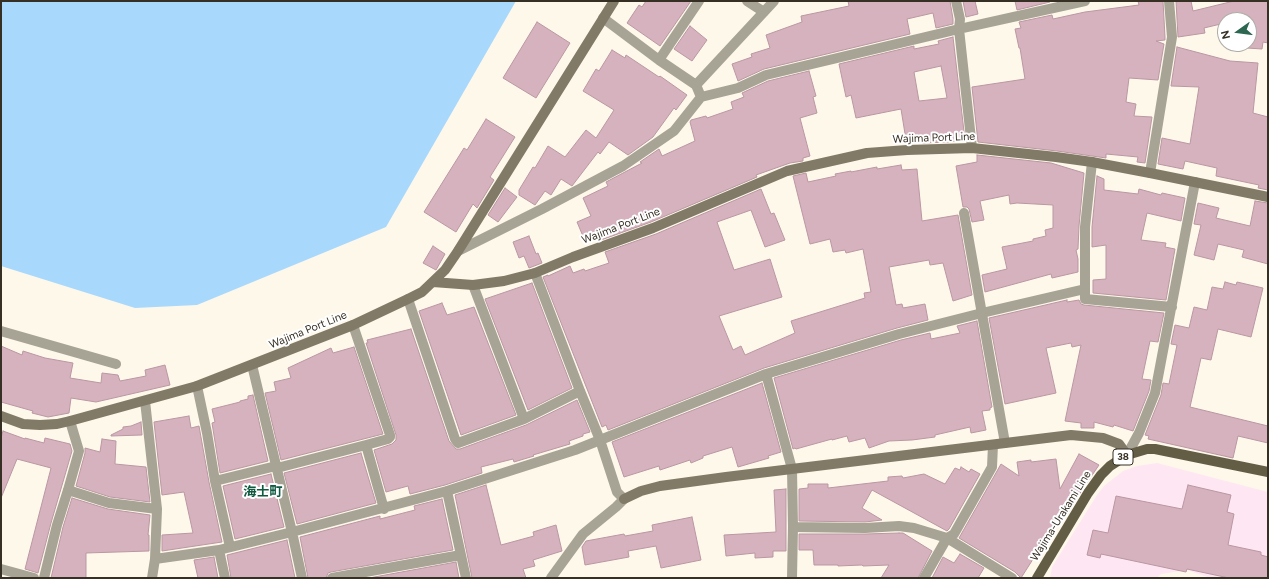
<!DOCTYPE html>
<meta charset="utf-8">
<style>
body{margin:0}
#map{position:relative;width:1269px;height:579px;overflow:hidden;background:#fef8eb;font-family:Figtree,sans-serif}
canvas{display:block}
.frame{position:absolute;inset:0;border:2px solid #362f23;pointer-events:none}
.north{position:absolute;left:1217px;top:12px;width:40px;height:40px;box-sizing:border-box;background:#fff;border:1px solid #afaca7;border-radius:50%;rotate:256deg;font-size:11px;font-weight:700;line-height:16px;text-align:center;color:#362f23}
.north::after{content:'';display:block;margin:auto;width:14px;height:18px;background:#2d6751;clip-path:polygon(50% 0,100% 100%,50% 72%,0 100%)}
</style>
<div id="map">
<canvas width="1269" height="579"></canvas>
<div class="frame"></div>
<div class="north">N</div>
</div>
<script>
const g = document.querySelector('canvas').getContext('2d');
g.lineJoin = 'round';
function paint(path, color) { g.fillStyle = color; g.fill(path, 'evenodd'); }
const poly = rows => new Path2D(rows.map(r => 'M' + r).join(''));
function strokePath(path, color, width, dash) { g.strokeStyle = color; g.lineWidth = width; g.lineCap = dash ? 'butt' : 'round'; g.setLineDash(dash || []); g.stroke(path); }
function label(font, color, halo, rows, align = 'center') {
  g.font = font + ' Figtree,"Noto Sans JP",sans-serif'; g.lineWidth = 4; g.setLineDash([]); g.textBaseline = 'middle'; g.strokeStyle = halo; g.fillStyle = color; for (const [text, x, y, turn = 0] of rows) {
    g.save(); g.translate(x, y); g.rotate((+turn || 0) * Math.PI / 180); g.textAlign = isNaN(turn) ? turn : align; if (halo) g.strokeText(text, 0, 0); g.fillText(text, 0, 0); g.restore();
  }
}
const education = poly([
 [1157,463,1268,492,1268,578,1210,578,1187,570,1161,574,1157,578,1050,578,1052,567,1097,495,1104,486,1123,471,1137,466]
]);
const water = poly([
 [1,1,516,1,386,227,197,305,135,308,1,266]
]);
const building = poly([
 [646,1,691,1,660,46,627,23,639,5,642,7,646,1],
 [848,1,950,1,953,19,953,24,936,28,933,13,907,19,910,34,764,69,738,81,732,64,752,57,751,54,770,48,766,35,802,22,801,16,849,6,848,1],
 [963,1,975,1,978,14,966,17,963,1],
 [1015,1,1050,1,1050,2,1017,10,1015,1],
 [1138,1,1163,1,1165,37,1165,40,1156,41,1164,44,1158,80,1129,78,1126,102,1136,104,1134,116,1152,117,1145,163,1137,162,1138,157,1106,154,1106,158,1057,151,978,142,972,87,1025,79,1020,48,1019,48,1015,29,1021,28,1019,22,1052,15,1053,19,1085,12,1139,5,1138,1],
 [1176,1,1191,1,1193,11,1234,1,1268,1,1268,43,1263,42,1262,49,1247,48,1248,44,1249,44,1250,17,1238,20,1225,20,1225,23,1204,28,1205,33,1178,37,1176,1],
 [537,22,570,43,536,98,503,78,537,22],
 [690,26,707,40,692,61,674,49,690,26],
 [953,37,965,140,948,142,922,143,921,138,906,140,901,109,856,118,851,95,846,97,839,64,914,46,914,49,939,44,938,41,953,37],
 [941,66,947,98,919,101,914,72,941,66],
 [1177,47,1230,61,1258,63,1253,113,1268,117,1268,190,1258,188,1259,185,1216,176,1217,168,1185,161,1183,169,1158,164,1162,138,1190,144,1199,87,1171,86,1177,47],
 [612,50,625,58,626,55,659,77,660,76,687,95,676,110,674,108,653,137,628,155,609,142,600,154,598,152,572,186,561,179,551,195,545,191,535,205,519,195,519,190,533,167,535,168,548,146,565,157,586,130,596,138,614,110,583,91,596,69,599,71,612,50],
 [809,71,816,96,813,97,817,113,800,118,810,156,803,158,803,161,790,163,756,175,757,177,651,222,601,240,600,238,585,241,577,222,591,216,583,198,608,186,606,182,642,163,640,162,659,149,662,156,695,141,690,122,691,120,706,116,707,118,733,109,731,102,744,97,742,93,768,81,809,71],
 [486,119,515,137,490,177,494,180,477,208,473,204,456,232,424,212,464,148,467,150,486,119],
 [977,155,1051,163,1084,173,1079,226,1078,249,1076,250,1078,259,1078,272,1052,278,1051,274,985,292,982,275,1007,269,1002,247,1033,241,1033,239,1046,236,1045,230,1053,228,1053,205,1017,203,1010,204,1009,195,980,201,984,220,972,222,969,209,967,207,963,207,956,166,977,162,977,155],
 [901,165,902,170,917,169,922,221,958,215,972,295,953,301,943,263,930,265,929,260,889,267,896,305,902,304,903,308,925,304,928,320,897,328,764,368,608,430,606,425,602,427,543,277,548,275,548,276,570,266,573,273,584,269,585,271,609,263,605,252,656,234,761,189,771,214,774,213,785,240,765,247,751,210,717,222,734,270,770,259,782,297,719,316,733,350,741,346,745,355,795,333,791,321,865,298,864,293,871,292,863,249,846,253,845,250,833,252,830,239,810,244,793,176,806,173,808,182,836,176,835,174,851,171,851,172,877,167,877,169,901,165],
 [1097,176,1104,179,1104,190,1138,194,1139,189,1161,195,1162,193,1185,198,1181,221,1147,213,1141,240,1166,243,1165,247,1175,249,1166,300,1093,293,1093,280,1106,279,1106,245,1092,247,1092,227,1097,176],
 [505,188,517,197,498,222,488,215,505,188],
 [1255,201,1268,203,1268,264,1242,257,1244,250,1218,244,1214,260,1194,255,1201,225,1194,224,1198,203,1219,208,1216,218,1250,226,1255,201],
 [529,236,536,254,538,253,542,263,529,268,524,256,519,258,513,242,529,236],
 [433,246,445,254,436,270,423,263,433,246],
 [1225,282,1236,285,1237,282,1263,288,1251,337,1218,329,1211,360,1201,358,1190,407,1268,426,1268,443,1238,436,1233,458,1148,439,1149,436,1145,435,1161,395,1163,383,1169,384,1177,345,1171,344,1175,325,1189,328,1194,307,1207,310,1212,287,1223,289,1225,282],
 [532,283,572,388,528,410,485,299,532,283],
 [1067,300,1067,302,1079,300,1081,304,1084,305,1164,313,1158,342,1150,341,1142,379,1151,380,1149,391,1133,431,1114,425,1113,427,1094,422,1094,428,1081,428,1081,423,1065,421,1081,345,1072,347,1071,343,1046,348,1056,393,1005,404,989,318,1067,300],
 [442,303,447,315,474,307,516,415,461,435,419,311,442,303],
 [977,321,992,407,990,408,990,410,982,411,986,430,971,433,970,427,935,435,935,437,912,440,889,441,869,448,865,438,849,442,847,436,832,440,832,439,796,449,795,448,793,449,774,378,901,340,930,333,931,339,960,333,957,326,977,321],
 [411,329,449,441,456,449,460,449,526,425,577,400,590,432,583,434,583,436,569,441,570,444,533,455,534,456,514,462,513,459,481,467,482,473,445,485,410,494,408,486,386,492,374,450,392,444,396,440,396,435,366,343,368,343,367,340,411,329],
 [1,346,22,355,23,351,45,358,73,363,70,378,101,383,102,373,118,375,120,381,146,376,145,370,165,365,170,385,96,402,71,398,69,413,48,417,32,413,33,411,1,402,1,346],
 [354,347,383,434,281,460,265,393,276,391,274,382,291,378,288,368,331,348,333,353,354,347],
 [762,383,781,452,768,456,769,458,738,467,732,447,703,456,703,458,691,463,690,460,660,470,659,466,624,477,612,442,762,383],
 [253,395,268,461,220,473,212,423,215,422,212,409,240,402,240,401,248,399,248,396,253,395],
 [189,416,191,428,199,426,209,482,222,542,162,551,162,535,193,533,184,492,162,495,154,422,189,416],
 [141,422,142,435,111,436,111,435,123,429,123,427,131,426,141,422],
 [3,431,25,439,25,438,44,443,45,438,70,444,72,451,51,523,38,573,25,569,51,468,17,459,1,498,1,438,3,431],
 [102,439,116,441,115,464,146,467,150,502,110,497,76,486,85,453,85,448,100,452,102,439],
 [361,453,376,503,297,524,284,473,361,453],
 [1079,454,1099,465,1082,490,1067,515,1064,513,1051,534,1052,535,1045,547,1042,545,1021,578,1015,572,959,538,1001,464,1019,476,1017,462,1031,460,1031,462,1056,459,1060,489,1079,454],
 [961,467,969,472,971,469,980,474,949,529,947,531,872,490,862,508,882,520,865,522,799,521,799,489,808,488,808,484,828,484,828,488,888,481,888,477,902,476,903,478,924,474,945,484,955,468,960,470,961,467],
 [271,474,284,527,235,539,223,486,271,474],
 [486,485,501,545,534,536,533,532,556,525,562,551,533,560,535,566,523,569,526,578,472,578,455,495,486,485],
 [1188,485,1231,495,1227,512,1234,514,1228,545,1261,552,1261,555,1268,557,1268,578,1229,578,1187,569,1186,572,1101,554,1100,558,1087,555,1093,530,1108,533,1116,496,1182,509,1188,485],
 [786,489,786,551,773,551,773,557,755,558,755,553,726,556,724,535,776,532,774,490,786,489],
 [72,498,108,509,150,515,148,535,149,535,149,551,86,553,86,578,51,578,63,527,72,498],
 [442,499,453,550,331,572,328,573,326,578,308,578,300,537,380,516,380,519,415,510,414,506,442,499],
 [692,517,701,560,661,568,656,546,628,551,629,557,585,565,582,547,586,541,624,534,625,536,653,531,652,525,692,517],
 [899,533,903,533,932,551,918,578,881,578,889,565,863,566,862,565,838,566,838,565,814,565,813,550,799,550,799,534,865,534,899,533],
 [287,540,295,578,231,578,227,555,287,540],
 [960,554,984,568,978,578,932,578,943,557,954,563,960,554],
 [214,557,218,578,198,578,194,560,214,557],
 [456,562,459,578,369,578,456,562]
]);
const lane = poly([
 [1,331,116,364],
 [792,578,793,527]
]);
const street = poly([
 [747,1,764,12],
 [956,1,960,19,959,29,972,148],
 [603,18,659,60,696,85,701,97],
 [659,60,699,1],
 [696,85,774,1],
 [1150,173,1172,37,1169,1],
 [964,213,1005,443],
 [458,251,542,209,623,166,674,131,701,97,738,88,766,75,959,29,1085,1],
 [535,273,580,391,600,440,617,492,624,499,616,507,583,534,551,578],
 [473,285,524,419],
 [1085,289,1085,227,1092,162],
 [408,299,455,439,458,443,524,419,580,391],
 [353,325,390,435,390,437,388,439,366,445,384,509],
 [252,365,292,532,302,578],
 [766,374,792,469,793,527,865,528,899,526,914,528,947,538,1012,578],
 [197,386,207,433,215,481,230,547],
 [145,401,157,509,155,559,152,578],
 [1127,455,1139,433,1155,393,1195,182],
 [277,468,366,445],
 [215,481,276,466],
 [68,490,109,503,157,509],
 [447,491,466,578],
 [219,550,225,578],
 [155,559,219,550,292,532,447,491,575,450,766,374,899,334,982,313,1085,289,1085,299,1172,307],
 [1,569,34,578],
 [44,578,57,525,68,490,79,451,70,421],
 [332,578,461,555],
 [924,578,947,538,954,534,992,467,993,445]
]);
const secondary = poly([
 [433,282,473,285,504,281,535,273,573,257,653,228,787,171,867,153,907,150,972,148,1056,157,1092,162,1150,173,1268,197],
 [1,416,23,424,40,425,57,424,70,421,197,386,353,325,408,299,422,292,445,270,458,251,614,1],
 [624,499,641,491,660,486,726,477,1071,435,1103,438,1119,444,1127,455]
]);
const primary = poly([
 [1037,578,1088,493,1101,475,1110,466,1127,455,1147,449,1155,449,1268,472]
]);
const shields = [
 [1123,457,20]
];
const shieldNames = [
 ["38",1123,457]
];
const streetNames = [
 ["Wajima Port Line",934,138,-2],
 ["Wajima Port Line",621,226,-21],
 ["Wajima Port Line",308,330,-22],
 ["Wajima-Urakami Line",1061,516,-58]
];
const quarterNames = [
 ["海士町",263,492]
];
paint(education, '#fee7f3');
paint(water, '#a9d8fd');
paint(building, '#d6b2be');
strokePath(building, '#ba97a2', 1);
strokePath(lane, '#a7a395', 10);
strokePath(street, '#a7a395', 10);
strokePath(secondary, '#807a66', 10);
strokePath(primary, '#645d45', 10);
for (const [x, y, w] of shields) { const box = new Path2D(); box.roundRect(x - w / 2, y - 8, w, 16, 3); g.fillStyle = '#fff'; g.fill(box); strokePath(box, '#362f23', 1); }
label('bold 10px', '#362f23', null, shieldNames);
label('11px', '#362f23', '#fff', streetNames);
label('bold 13px', '#0f5941', '#fff', quarterNames);
</script>
